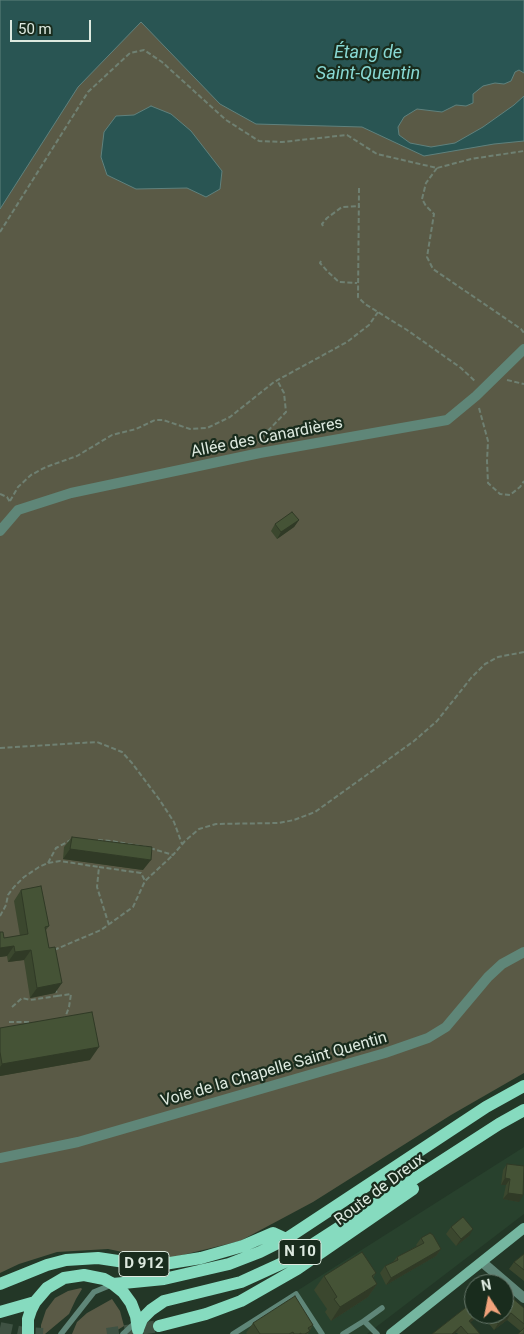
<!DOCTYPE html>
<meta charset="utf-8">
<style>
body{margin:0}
#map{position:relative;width:524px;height:1334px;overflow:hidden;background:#233727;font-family:Roboto,sans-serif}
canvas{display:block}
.north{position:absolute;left:464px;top:1274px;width:50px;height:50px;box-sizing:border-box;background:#192c1d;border:1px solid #67786b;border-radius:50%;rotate:349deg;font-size:14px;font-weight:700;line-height:20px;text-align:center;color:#dde9df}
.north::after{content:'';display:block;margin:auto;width:18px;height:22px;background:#f1a27b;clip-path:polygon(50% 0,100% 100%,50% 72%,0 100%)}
.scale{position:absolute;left:10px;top:20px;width:81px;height:22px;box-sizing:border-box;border:2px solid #dde9df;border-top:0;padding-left:6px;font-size:15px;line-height:18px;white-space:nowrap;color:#dde9df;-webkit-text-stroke:4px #192c1d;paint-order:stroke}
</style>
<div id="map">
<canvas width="524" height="1334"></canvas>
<div class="north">N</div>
<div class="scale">50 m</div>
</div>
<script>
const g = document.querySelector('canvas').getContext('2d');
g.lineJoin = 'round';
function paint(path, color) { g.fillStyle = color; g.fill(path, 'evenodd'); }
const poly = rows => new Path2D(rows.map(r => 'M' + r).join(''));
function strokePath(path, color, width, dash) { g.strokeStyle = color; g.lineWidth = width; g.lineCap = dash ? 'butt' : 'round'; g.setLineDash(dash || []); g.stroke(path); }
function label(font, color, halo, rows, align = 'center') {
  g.font = font + ' Roboto,sans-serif'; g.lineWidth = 4.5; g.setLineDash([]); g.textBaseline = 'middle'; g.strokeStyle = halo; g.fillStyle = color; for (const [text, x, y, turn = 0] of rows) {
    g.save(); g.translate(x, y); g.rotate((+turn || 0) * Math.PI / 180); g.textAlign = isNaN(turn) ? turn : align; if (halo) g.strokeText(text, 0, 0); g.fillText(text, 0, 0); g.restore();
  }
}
const built = poly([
 [524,1147,524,1214,367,1334,229,1334]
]);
const green = poly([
 [0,0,524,0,524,1073,451,1115,313,1202,240,1241,162,1260,108,1249,57,1252,19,1264,0,1273],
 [81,1288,82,1289,76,1299,69,1314,45,1334,41,1334,41,1325,46,1310,55,1298,68,1291],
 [112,1299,120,1311,124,1326,111,1334,72,1334,77,1322,87,1313]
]);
const water = poly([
 [0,0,524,0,524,73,519,70,515,72,511,81,504,84,495,83,483,86,473,94,473,103,466,106,456,105,442,112,417,109,404,117,398,127,399,135,410,143,431,147,455,143,483,127,514,105,524,96,524,141,494,144,424,156,362,127,256,124,220,104,141,22,78,87,0,209,0,0],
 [151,106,171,114,191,131,222,171,220,189,206,197,187,188,136,189,107,175,101,157,104,132,116,116,134,115,151,106]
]);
const primaryTunnel = poly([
 [0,1328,24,1333,43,1334],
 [107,1334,159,1326]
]);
const path = poly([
 [437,168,426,183,422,199,426,206,434,214,427,257,433,269,521,329,524,333],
 [359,188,358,297,365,304,407,330,461,368,476,382],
 [323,226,322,224,327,218,342,207,360,206],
 [0,232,88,92,130,53,144,50,162,62,226,120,259,141,282,142,347,135,377,154,437,168,471,159,524,151],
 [321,261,320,263,328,272,339,282,357,283],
 [507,380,524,384],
 [479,408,488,441,487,461,488,483,500,494,510,495,520,487,524,481],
 [259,443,262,437,286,412,284,393,277,380],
 [0,494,7,497,10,502],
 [10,501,18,487,31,475,46,467,77,456,112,435,136,429,155,420,163,420,190,429,207,428,230,417,274,382,347,342,369,325,378,312],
 [0,748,97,742,122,752,132,763,159,799,174,822,182,844],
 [98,840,111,841,146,847],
 [150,848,173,855,185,841,199,829,216,824,279,823,294,820,315,812,414,741,437,721,471,678,485,664,498,657,524,652],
 [48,863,56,848,71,840],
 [0,916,6,905,8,895,14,887,24,877,39,867,48,863,60,861,99,867],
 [109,925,97,887,99,867,141,873,145,881],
 [54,950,101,930,133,907,145,881,173,855],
 [57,996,71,994,69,1007,65,1018],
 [12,1007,22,998,30,1000,57,996,56,990],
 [9,1022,31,1022]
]);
const lane = poly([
 [364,1321,382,1308],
 [61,1334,94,1292,111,1285],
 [123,1334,136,1322],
 [233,1334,296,1294,322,1334],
 [343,1334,364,1321,377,1334]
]);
const street = poly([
 [0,531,18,510,71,493,260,453,447,420,476,396,524,349],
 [0,1158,78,1142,385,1053,428,1038,446,1027,488,977,502,964,524,952],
 [482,1262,524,1298]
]);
const secondary = poly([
 [391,1334,524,1228]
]);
const primary = poly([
 [0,1284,47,1265,66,1260,98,1258,138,1264,164,1264,201,1258,243,1246,273,1233,286,1239],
 [113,1284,164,1279,229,1264,260,1252,286,1239,486,1107,524,1086],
 [0,1312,35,1302],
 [159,1326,206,1314,241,1301,297,1269,413,1189],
 [138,1329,142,1319,151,1310,164,1301,241,1282,287,1261,499,1124,524,1110],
 [28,1334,28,1319,31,1310,35,1302,47,1288,64,1278,84,1275,104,1279,113,1284,123,1292,131,1303,136,1316,138,1330]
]);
const wall = poly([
 [299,520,294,527,277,539,271,531,275,524],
 [72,837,143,870,63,859,64,847],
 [21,890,49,926,46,930,55,993,30,998,24,960,8,962,7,956,0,957,0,932,4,938,20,936,14,901],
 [0,1028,90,1060,0,1076],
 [507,1164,519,1202,503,1199,506,1185,501,1185,503,1170],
 [451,1227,469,1236,456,1246,446,1234],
 [421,1238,441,1249,436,1256,386,1285,380,1273,385,1266,393,1262,397,1257,417,1246,416,1245],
 [524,1254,524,1281,509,1269,514,1262],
 [376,1273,373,1278,377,1284,368,1297,331,1321,325,1312,327,1309,314,1290,324,1276],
 [524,1308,524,1334,507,1320,494,1330,481,1314,470,1322,480,1334,458,1334,457,1333,432,1334,474,1314,504,1314],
 [253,1323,313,1325,308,1334,247,1334,246,1333]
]);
const shadedWall = poly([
 [299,520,294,527,277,539,281,532],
 [70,849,151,860,143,870,63,859],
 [14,946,7,956,0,957,0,948],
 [31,950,24,960,8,962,15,952],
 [62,983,55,993,30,998,37,988],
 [99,1047,90,1060,0,1076,0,1067,2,1064],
 [505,1178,510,1179,506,1185,501,1185],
 [508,1193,524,1194,519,1202,503,1199],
 [473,1229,469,1236,456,1246,461,1239],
 [441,1249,436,1256,386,1285,391,1278],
 [377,1284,368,1297,331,1321,340,1307],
 [511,1313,507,1320,494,1330,498,1324],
 [477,1314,481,1314,465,1327,469,1321],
 [461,1326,455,1334,452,1334]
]);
const building = poly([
 [292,512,299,520,281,532,275,524,292,512],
 [72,837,152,847,151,860,70,849,72,837],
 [41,886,49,926,45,927,49,948,55,947,62,983,37,988,31,950,15,952,14,946,0,948,0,932,3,932,4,938,28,934,21,890,41,886],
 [92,1012,99,1047,2,1064,0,1052,0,1028,92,1012],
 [507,1164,524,1166,523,1195,508,1193,510,1179,505,1178,507,1164],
 [463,1217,473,1229,461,1239,451,1227,463,1217],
 [430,1233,433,1235,441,1249,391,1278,385,1266,398,1260,397,1257,424,1243,421,1238,430,1233],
 [362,1252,376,1273,372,1276,377,1284,340,1307,334,1299,337,1297,324,1276,362,1252],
 [524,1254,524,1270,514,1262,524,1254],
 [504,1291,524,1308,524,1324,511,1313,498,1324,491,1314,504,1314,504,1291],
 [295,1296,313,1325,308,1328,310,1331,305,1334,301,1334,301,1333,299,1334,294,1334,293,1332,289,1334,260,1334,253,1323,295,1296],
 [474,1301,474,1314,477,1314,469,1321,480,1334,468,1334,461,1326,452,1334,432,1334,474,1301],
 [524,1328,524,1334,518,1334,524,1328]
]);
const shields = [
 [300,1252,42],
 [144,1264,50]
];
const shieldNames = [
 ["N 10",300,1252],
 ["D 912",144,1264]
];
const streetNames = [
 ["Allée des Canardières",267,438,-11],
 ["Voie de la Chapelle Saint Quentin",274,1070,-16],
 ["Route de Dreux",380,1190,-37]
];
const waterNames = [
 ["Étang de",368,53],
 ["Saint-Quentin",368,74]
];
paint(built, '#28412d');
paint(green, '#5a5a46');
paint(water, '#295553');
strokePath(water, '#5f817d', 1);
strokePath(primaryTunnel, '#3f5243', 12, [12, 6]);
strokePath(path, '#6f8072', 2, [5, 2.5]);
strokePath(lane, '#5f8678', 5.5);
strokePath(street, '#5f8678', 10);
strokePath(secondary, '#75b6a0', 10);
strokePath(primary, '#86dbbf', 12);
paint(wall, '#3b472e');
paint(shadedWall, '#303a26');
paint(building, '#455336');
strokePath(building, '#303a26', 1);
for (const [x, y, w] of shields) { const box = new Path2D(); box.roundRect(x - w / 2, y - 12.5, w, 25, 4); g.fillStyle = '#192c1d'; g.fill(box); strokePath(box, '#dde9df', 1); }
label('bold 15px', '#dde9df', null, shieldNames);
label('16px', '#dde9df', '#192c1d', streetNames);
label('italic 18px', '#88d8d3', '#192c1d', waterNames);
</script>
